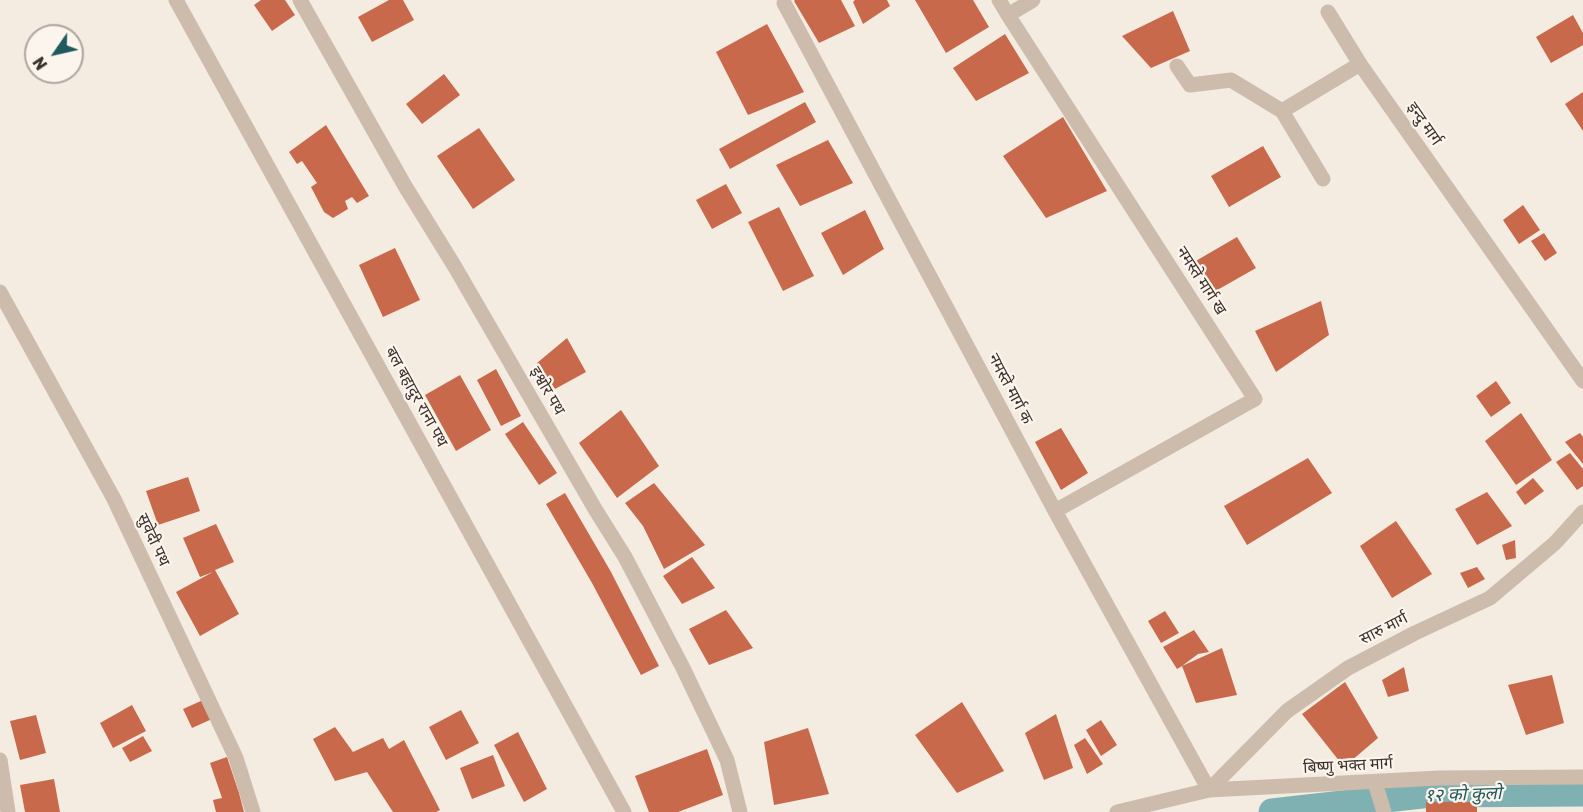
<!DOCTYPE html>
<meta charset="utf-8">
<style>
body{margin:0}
#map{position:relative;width:1583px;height:812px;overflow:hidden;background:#f4ebe1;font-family:Rubik,sans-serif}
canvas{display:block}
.north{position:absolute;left:24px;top:24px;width:60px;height:60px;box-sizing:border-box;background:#fbf5ee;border:2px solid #aea6a0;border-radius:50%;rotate:236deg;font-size:16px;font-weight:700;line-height:24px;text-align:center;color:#3b302b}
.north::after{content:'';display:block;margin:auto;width:21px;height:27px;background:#1f5a5e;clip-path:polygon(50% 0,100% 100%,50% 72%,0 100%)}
</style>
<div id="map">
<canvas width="1583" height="812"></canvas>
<div class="north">N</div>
</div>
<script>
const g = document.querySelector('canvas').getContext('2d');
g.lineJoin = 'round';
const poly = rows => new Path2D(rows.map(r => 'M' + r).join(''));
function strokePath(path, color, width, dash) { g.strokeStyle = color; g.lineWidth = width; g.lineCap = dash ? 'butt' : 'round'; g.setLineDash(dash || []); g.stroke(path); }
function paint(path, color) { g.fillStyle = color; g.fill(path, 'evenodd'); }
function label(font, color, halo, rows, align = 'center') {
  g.font = font + ' Rubik,"Noto Sans Devanagari",sans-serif'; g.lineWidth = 4.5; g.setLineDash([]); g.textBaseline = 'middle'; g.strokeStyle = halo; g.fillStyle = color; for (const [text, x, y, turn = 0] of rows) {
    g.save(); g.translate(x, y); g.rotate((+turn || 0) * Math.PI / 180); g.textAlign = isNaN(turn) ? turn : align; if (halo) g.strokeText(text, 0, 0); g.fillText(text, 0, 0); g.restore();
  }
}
const canal = poly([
 [1272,812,1431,794,1583,793]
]);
const building = poly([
 [261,0,285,0,295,15,272,31,254,5],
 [389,0,403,0,414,20,372,42,358,17],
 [795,0,841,0,855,26,819,43,794,1],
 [855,0,887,0,890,6,863,24,853,2],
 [915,0,973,0,989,27,946,53],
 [1173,11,1190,51,1151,68,1122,36],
 [1573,15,1583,33,1583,45,1551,63,1536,37],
 [767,24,804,92,748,115,716,52],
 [1005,34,1029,73,976,101,953,68],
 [444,74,460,95,422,124,406,104],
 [1583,92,1583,131,1565,104],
 [805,102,816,122,730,169,719,149],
 [1063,117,1107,191,1046,218,1003,156],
 [326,125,369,196,357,203,352,197,345,201,348,209,333,218,324,212,311,187,317,183,302,161,297,164,289,152],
 [479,128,515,180,473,209,437,156],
 [828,140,853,183,800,206,776,165],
 [1263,146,1281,177,1229,207,1211,176],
 [726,184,742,213,712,229,696,200],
 [1523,205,1540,230,1519,244,1503,220],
 [779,207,814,276,783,291,748,222],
 [865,210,884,249,843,275,821,233],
 [1544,233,1557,253,1545,261,1531,241],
 [1237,237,1256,268,1212,293,1194,262],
 [395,248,420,300,383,317,359,265],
 [1321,301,1329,335,1276,372,1255,331],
 [567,338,586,372,555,389,537,363],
 [496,369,521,416,501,426,477,380],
 [460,375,491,430,456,451,425,395],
 [1496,381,1511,403,1491,417,1476,396],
 [621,410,659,466,617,498,579,443],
 [1521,413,1552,460,1516,485,1485,441],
 [523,422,557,473,539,485,505,434],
 [1061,428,1088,473,1061,490,1035,442],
 [1580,433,1583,437,1583,464,1565,442],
 [1570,453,1583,469,1583,486,1577,490,1556,462],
 [1308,458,1332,493,1247,545,1224,506],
 [188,477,200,511,158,525,146,491],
 [1533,478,1544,491,1525,505,1516,492],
 [654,483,705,545,664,569,643,526,625,503],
 [1487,492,1512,526,1477,545,1455,509],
 [565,493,611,572,659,666,641,675,592,583,546,504],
 [1396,521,1432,574,1392,598,1360,546],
 [216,524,234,562,215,570,239,614,200,636,176,592,213,572,200,577,183,538],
 [1515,540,1516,558,1506,560,1502,545],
 [692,557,715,588,682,604,663,576],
 [1477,567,1485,579,1468,588,1460,573],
 [726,610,753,648,709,665,689,629],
 [1165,611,1179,633,1161,643,1148,621],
 [1194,630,1209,652,1198,654,1182,666,1222,648,1237,695,1196,703,1182,666,1177,669,1163,647],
 [1404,667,1409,691,1388,697,1382,680],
 [1552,675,1564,723,1526,735,1508,685],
 [1345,682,1378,738,1344,767,1302,714],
 [203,700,212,719,192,728,183,709],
 [962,702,1004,771,957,793,915,735],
 [132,705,146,731,113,748,100,723],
 [461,710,479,743,446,760,429,727],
 [1056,714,1073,768,1044,780,1025,733],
 [36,715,46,753,20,760,10,721],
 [1101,720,1117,745,1101,756,1086,730],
 [335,727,353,752,383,738,389,749,404,740,440,810,436,812,393,812,367,772,335,781,313,739],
 [808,728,829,794,774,805,764,742],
 [518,732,547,789,524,802,494,745],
 [143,736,152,751,130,762,122,748],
 [1085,738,1103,764,1087,774,1074,745],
 [707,749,723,795,678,812,649,812,635,776],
 [493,755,505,786,472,799,460,768],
 [227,757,239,793,244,812,216,812,213,800,222,798,210,763],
 [54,779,60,812,25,812,20,785],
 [1426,802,1477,802,1477,812,1426,812]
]);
const minor = poly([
 [176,0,624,812],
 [300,0,405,186,455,267,595,509,625,557,683,668,727,760,740,812],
 [999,0,1008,15],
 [1033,0,1008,15,1255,399,1055,511],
 [784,3,1055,511,1209,790,1287,711,1348,668,1415,633,1490,598,1555,543,1583,512],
 [1328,12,1360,64],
 [1177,66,1190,85,1231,80,1282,111,1360,64,1583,381],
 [1282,111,1323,179],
 [0,292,114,499,236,758,253,812],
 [0,760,8,812],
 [1375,783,1384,812]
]);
const tertiary = poly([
 [1117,812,1209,790,1439,778,1583,777]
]);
const streetNames = [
 ["इन्दु मार्ग",1424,124,55],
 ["नमस्ते मार्ग ख",1201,281,57],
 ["नमस्ते मार्ग क",1010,389,62],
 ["इश्वोर पथ",547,391,59],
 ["बल बहादुर राना पथ",416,397,61],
 ["सुवेदी पथ",153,540,65],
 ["सारु मार्ग",1384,629,-27],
 ["बिष्णु भक्त मार्ग",1348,766,-3]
];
const waterNames = [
 ["१२ को कुलो",1463,795,-2]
];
strokePath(canal, '#7fb0b2', 27);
paint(building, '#c8694b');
strokePath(minor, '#cdbbac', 15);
strokePath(tertiary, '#cdbbac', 15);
label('16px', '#3b302b', '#fbf5ee', streetNames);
label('italic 18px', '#1f5a5e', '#fbf5ee', waterNames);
</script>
